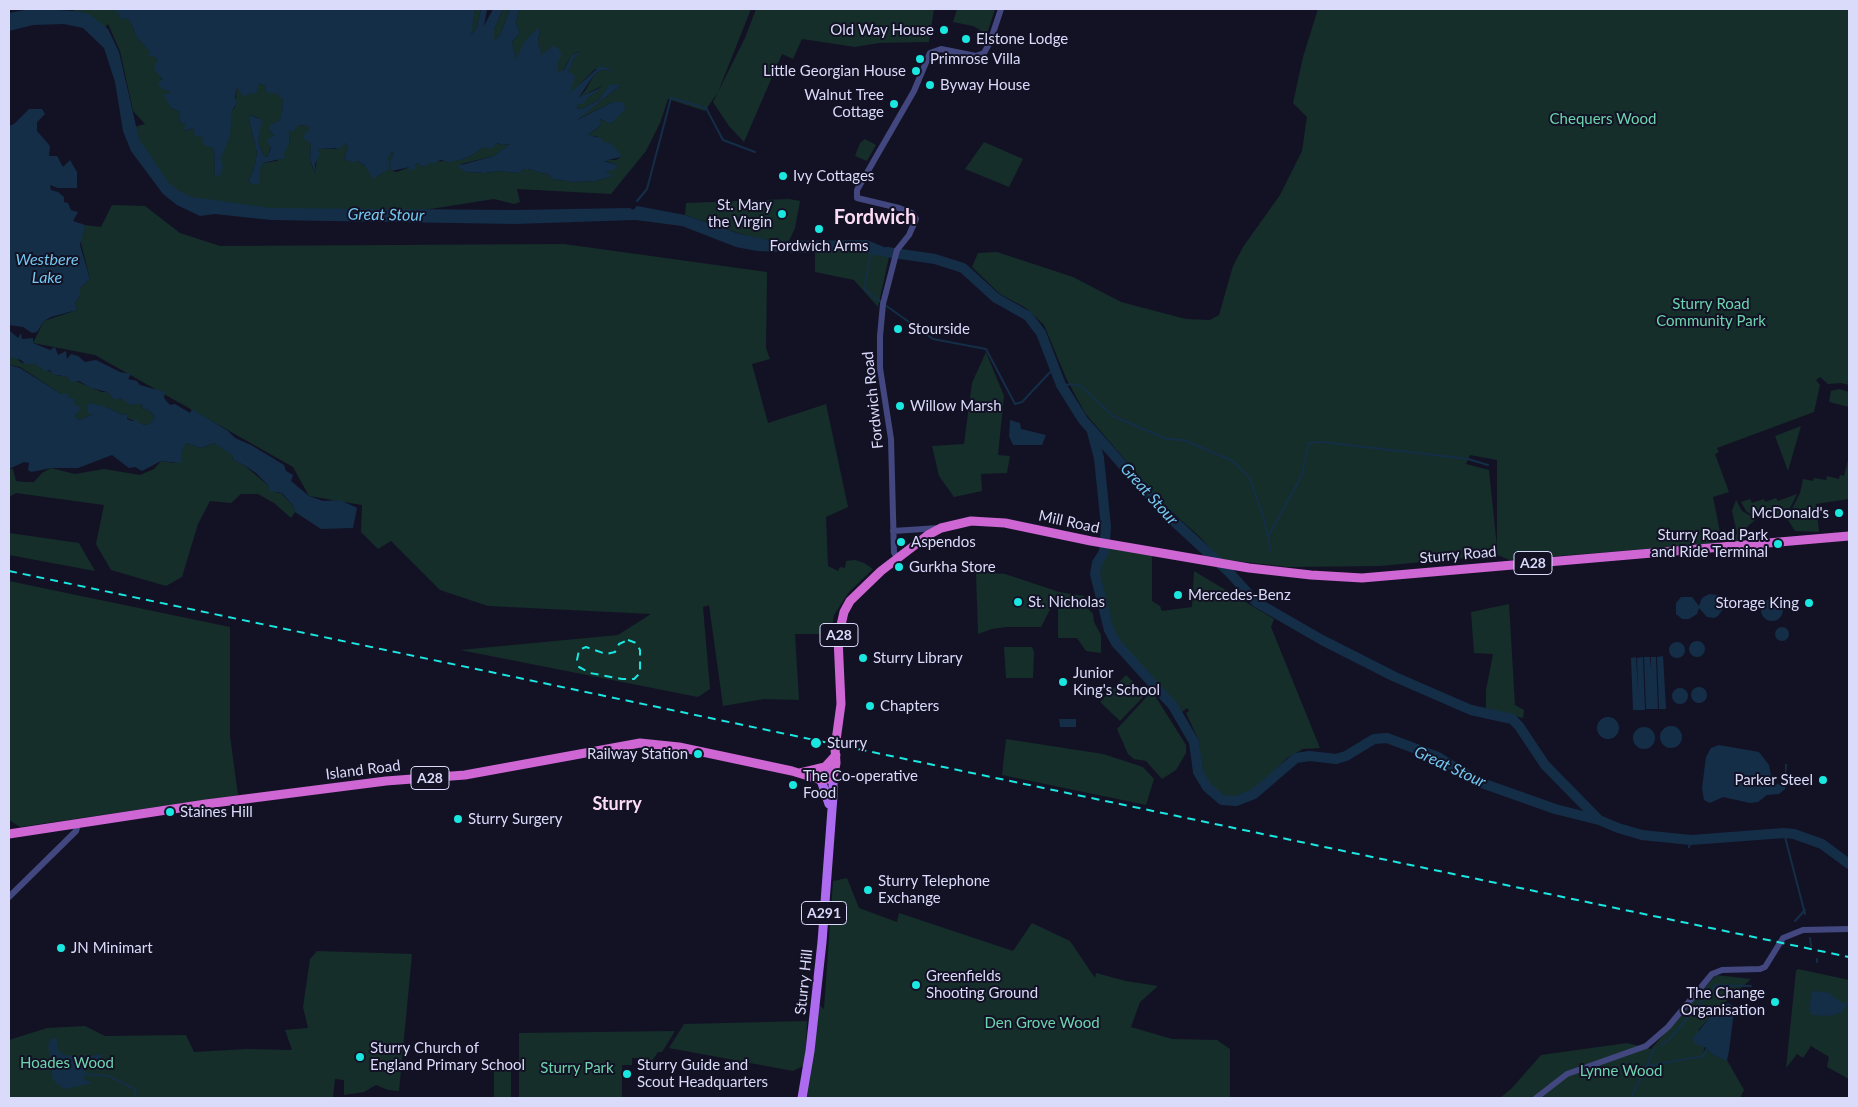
<!DOCTYPE html>
<style>
body{margin:0}
#map{position:relative;width:1858px;height:1107px;overflow:hidden;background:#131225;font-family:Lato,sans-serif}
canvas{display:block}
.frame{position:absolute;inset:0;border:10px solid #dadafb;pointer-events:none}
</style>
<div id="map">
<canvas width="1858" height="1107"></canvas>
<div class="frame"></div>
</div>
<script>
const g = document.querySelector('canvas').getContext('2d');
g.lineJoin = 'round';
function paint(path, color) { g.fillStyle = color; g.fill(path, 'evenodd'); }
const poly = rows => new Path2D(rows.map(r => 'M' + r).join(''));
function strokePath(path, color, width, dash) { g.strokeStyle = color; g.lineWidth = width; g.lineCap = dash ? 'butt' : 'round'; g.setLineDash(dash || []); g.stroke(path); }
function label(font, color, halo, rows, align = 'center') {
  g.font = font + ' Lato,sans-serif'; g.lineWidth = 4; g.setLineDash([]); g.textBaseline = 'middle'; g.strokeStyle = halo; g.fillStyle = color; for (const [text, x, y, turn = 0] of rows) {
    g.save(); g.translate(x, y); g.rotate((+turn || 0) * Math.PI / 180); g.textAlign = isNaN(turn) ? turn : align; if (halo) g.strokeText(text, 0, 0); g.fillText(text, 0, 0); g.restore();
  }
}
const green = poly([
 [72,9,117,9,127,18,132,25,136,36,158,60,159,74,165,88,170,91,169,95,164,94,171,108,180,112,179,120,182,124,187,121,185,131,193,128,214,147,215,177,230,130,229,124,232,111,235,107,237,86,241,90,259,83,265,86,266,92,280,88,283,99,282,115,280,120,269,130,275,136,267,157,264,156,258,142,260,125,258,118,251,115,249,120,257,153,254,168,248,182,260,184,260,170,263,163,277,161,289,144,290,129,297,125,308,126,311,130,308,140,311,144,310,160,315,174,318,149,336,149,344,143,348,146,344,159,358,161,378,176,388,169,388,158,392,152,394,154,390,161,392,171,397,172,419,163,421,167,428,165,428,162,460,160,471,156,483,147,494,146,497,143,502,145,511,144,494,156,461,164,466,172,485,173,497,171,520,173,524,169,528,169,550,175,552,179,575,182,595,181,612,176,604,172,618,165,603,160,616,160,621,157,596,136,587,136,601,125,599,119,612,124,613,102,576,120,620,86,610,85,599,100,582,109,577,108,578,104,602,86,578,98,585,91,594,75,601,70,613,71,595,69,570,94,567,74,574,58,580,51,572,55,563,71,558,72,558,61,542,56,538,42,540,29,516,60,512,42,520,33,516,23,519,9,751,9,718,92,705,111,668,99,660,123,646,151,611,194,517,189,520,202,514,204,494,199,424,210,271,209,197,200,178,194,166,182,136,139,134,127,145,124,133,111,120,51,108,24,103,31],
 [475,9,481,9,477,27,470,36],
 [503,9,510,9,500,35,494,41,494,30],
 [756,9,934,9,929,42,879,43,855,47,802,39,793,59,782,54,744,142,729,126,713,102,745,38],
 [957,9,995,9,987,34,973,26,953,22],
 [1318,9,1849,9,1849,385,1841,383,1828,384,1820,377,1816,380,1820,385,1814,412,1717,448,1719,452,1715,454,1729,492,1713,497,1720,532,1718,543,1510,560,1497,555,1380,566,1288,567,1220,559,1201,538,1162,503,1085,413,1066,378,1044,325,1026,308,1000,294,972,267,978,253,997,252,1073,277,1121,302,1186,319,1210,320,1219,315,1233,266,1243,247,1280,195,1302,151,1307,117,1293,103,1303,57],
 [1470,455,1497,460,1497,547,1489,470,1466,464],
 [865,139,876,145,867,161,855,156,860,143],
 [984,142,1023,159,1009,187,965,169],
 [789,199,800,201,795,228,789,241,773,241,750,237,685,215,686,203],
 [112,205,145,206,180,233,220,246,564,244,767,272,766,348,770,359,752,364,768,423,826,404,848,507,826,517,828,566,838,571,840,567,845,568,846,561,855,560,864,563,873,569,849,592,834,615,831,634,795,634,799,700,764,699,723,706,709,605,703,607,710,689,698,697,460,650,618,635,651,614,488,606,440,590,391,541,378,549,361,532,362,505,309,496,293,467,95,355,33,343,44,321,77,310,75,302,80,296,80,288,90,279,80,239,85,225,101,227],
 [833,249,855,250,889,257,878,307,854,280,815,272,815,250],
 [986,352,1004,396,998,455,1010,456,1007,473,981,474,982,491,954,497,939,476,932,446,964,444,972,383],
 [9,357,15,357,22,363,35,364,59,376,64,376,102,392,107,392,111,396,140,404,143,406,141,408,149,410,155,418,149,424,144,425,127,418,128,413,123,415,106,407,88,408,92,415,79,420,75,416,77,412,74,403,68,397,69,394,61,394,20,367,10,365],
 [1839,389,1849,392,1849,407,1829,402,1831,391],
 [1801,426,1788,471,1775,436],
 [186,443,201,448,214,443,227,451,232,455,233,460,244,465,277,493,281,493,294,507,295,512,291,518,274,503,258,494,241,494,231,503,210,501,198,524,182,577,166,586,111,570,96,544,104,505,16,493,9,497,9,469,13,469,16,481,24,482,34,482,42,473,51,468,75,474,104,469,140,475,154,469,161,461,175,463],
 [1849,456,1849,499,1816,504,1819,532,1795,531,1786,517,1775,517,1771,512,1765,512,1765,515,1762,517,1753,516,1746,511,1741,502,1750,499,1752,503,1764,499,1765,502,1776,498,1778,501,1797,494,1788,512,1793,507,1800,493,1803,479,1813,481,1814,478,1826,480,1827,476,1839,479,1840,475,1844,476],
 [1736,500,1742,511,1756,519,1746,528,1741,541,1732,542,1737,533,1732,511],
 [9,533,79,543,95,571,9,555],
 [1107,547,1152,554,1152,601,1160,606,1162,611,1192,607,1194,571,1274,619,1271,627,1320,748,1303,749,1287,758,1259,788,1235,798,1220,796,1206,783,1200,762,1199,741,1186,713,1189,711,1187,708,1182,712,1119,643,1112,630,1098,574,1100,562,1106,555],
 [976,572,1005,574,1059,592,1084,596,1085,605,1093,614,1094,622,1101,635,1101,653,1086,651,1077,638,1058,638,1058,594,1041,627,1006,627,992,629,978,634],
 [9,581,230,627,230,736,238,795,20,827,9,820],
 [1509,604,1515,705,1524,710,1523,718,1486,709,1486,690,1493,654,1474,653,1471,612],
 [1004,647,1032,647,1034,652,1033,678,1006,678],
 [1126,675,1146,694,1120,721,1100,702],
 [1152,691,1186,745,1186,753,1176,770,1162,779,1146,761,1134,759,1128,754,1117,729],
 [1006,739,1103,754,1143,767,1154,779,1146,805,1002,775],
 [847,878,859,908,897,922,899,913,1013,951,1032,923,1070,941,1095,978,1096,973,1126,981,1158,986,1140,1002,1131,1027,1172,1039,1217,1040,1230,1049,1230,1098,803,1098,819,1005,824,1009,833,881],
 [317,951,412,954,399,1091,388,1090,376,1085,364,1092,344,1095,344,1080,335,1079,333,1098,9,1098,9,1040,47,1028,85,1026,105,1036,186,1035,194,1052,247,1049,292,1050,285,1030,308,1028,303,1007,310,959],
 [1798,969,1849,980,1849,1079,1827,1067,1829,1057,1811,1046,1803,1058,1797,1054,1786,1068,1796,971],
 [1716,975,1751,979,1722,1005,1699,1029,1697,1036,1705,1046,1703,1053,1707,1048,1711,1054,1727,1060,1744,1090,1740,1098,1500,1098,1512,1088,1541,1055,1627,1043,1651,1049],
 [807,1021,805,1065,793,1071,669,1048,684,1024],
 [675,1031,662,1052,658,1052,649,1065,638,1058,632,1058,632,1065,622,1065,622,1098,519,1098,519,1033],
 [494,1068,511,1068,511,1098,494,1098]
]);
const water = poly([
 [30,9,76,11,89,14,108,29,119,52,139,139,168,182,179,191,192,197,271,208,514,210,630,208,633,210,637,206,685,215,740,234,773,241,867,240,896,252,892,258,844,249,809,251,808,253,757,251,736,247,682,226,635,220,514,224,271,220,215,214,200,216,177,205,163,194,131,151,123,131,115,82,104,48,83,28,64,24,33,25,9,31,9,13],
 [117,9,475,9,471,35,477,27,481,9,487,9,484,26,493,9,503,9,494,30,494,41,500,35,510,9,519,9,516,23,520,33,512,42,516,59,525,41,538,28,540,29,538,42,542,55,553,46,558,48,562,54,558,61,558,72,564,70,572,55,581,51,574,58,568,73,571,72,575,77,570,93,600,66,616,71,601,70,594,75,579,97,603,87,587,98,584,104,578,104,577,108,582,109,599,100,610,84,621,85,577,120,613,102,624,102,625,109,611,124,600,119,601,125,588,135,601,138,604,142,610,143,619,152,621,157,604,161,618,165,614,170,605,172,613,176,595,181,574,182,552,179,550,175,528,169,524,169,520,173,497,171,485,173,466,172,457,166,494,156,510,144,502,145,498,143,490,149,483,147,471,156,460,160,448,162,441,160,432,164,428,162,429,165,421,167,418,163,415,165,416,170,412,169,407,173,410,167,391,171,390,161,394,154,392,152,388,158,389,169,373,179,365,166,358,161,352,162,344,159,348,146,344,143,342,148,318,149,320,154,315,164,316,175,310,160,311,144,303,138,306,132,310,130,308,126,298,125,293,132,290,130,289,144,284,153,285,158,263,163,260,170,260,184,253,184,248,182,254,168,257,153,249,120,250,115,262,120,258,142,264,156,267,157,271,148,267,141,269,138,275,136,269,130,271,125,280,120,282,111,283,99,278,96,280,90,278,94,266,92,265,86,259,83,256,94,252,93,248,95,243,96,237,87,235,98,237,102,232,111,230,136,221,158,223,167,220,176,215,177,214,148,206,146,202,142,203,137,195,136,193,128,184,131,186,122,182,124,179,120,180,112,171,108,163,94,169,94,170,91,162,89,158,84,162,79,154,69,158,60,154,56,148,56,150,52,136,36,132,25,127,18,120,19,119,12,116,15],
 [29,109,42,109,45,114,37,122,37,131,50,146,49,156,57,156,63,167,70,160,77,172,77,188,58,188,50,185,51,190,58,192,64,197,64,202,68,203,71,210,78,212,73,221,85,225,80,245,90,279,80,288,80,296,75,302,77,310,51,317,44,321,37,332,32,333,23,327,9,325,9,126,14,124],
 [9,330,18,338,21,333,22,339,33,338,33,343,50,350,55,347,58,355,66,351,67,359,71,354,78,356,85,362,96,360,120,372,131,374,128,379,137,381,140,385,165,392,164,398,170,405,175,404,190,413,192,409,228,431,235,438,251,445,284,465,286,471,293,475,291,481,309,496,323,501,340,500,357,508,353,528,321,529,295,512,294,507,282,493,270,491,268,485,256,473,244,465,233,460,232,455,214,443,201,448,186,443,181,453,181,463,161,461,142,471,135,467,129,468,112,455,78,468,51,468,31,472,28,470,29,463,24,462,9,469,9,365,20,368,61,394,69,394,68,397,75,399,74,403,81,408,75,416,79,420,92,415,86,411,88,408,86,405,90,403,106,407,123,415,128,413,127,419,132,421,137,419,138,422,144,425,149,424,155,418,150,411,148,412,149,410,141,408,143,406,140,404,131,405,120,398,115,400,107,392,91,388,79,381,71,382,67,377,52,374,50,370,45,371,35,364,25,364,21,360,9,357],
 [1010,420,1020,423,1021,429,1046,435,1042,445,1013,445,1009,436],
 [1709,594,1717,595,1722,601,1723,609,1718,616,1714,618,1707,617,1699,608,1697,614,1689,619,1682,619,1676,614,1676,603,1681,597,1692,597,1699,606,1702,598],
 '1761 610a11 11 0 1 1 22 0a11 11 0 1 1-22 0Z',
 '1775 634a7 7 0 1 1 14 0a7 7 0 1 1-14 0Z',
 '1689 649a8 8 0 1 1 16 0a8 8 0 1 1-16 0Z',
 '1669 650a8 8 0 1 1 16 0a8 8 0 1 1-16 0Z',
 [1663,656,1666,709,1659,709,1657,657],
 [1636,657,1638,692,1637,658,1643,657,1645,710,1633,710,1631,658],
 [1650,657,1651,669,1651,657,1656,657,1658,709,1646,709,1644,657],
 '1691 695a8 8 0 1 1 16 0a8 8 0 1 1-16 0Z',
 '1672 696a8 8 0 1 1 16 0a8 8 0 1 1-16 0Z',
 '1597 728a11 11 0 1 1 22 0a11 11 0 1 1-22 0Z',
 [1059,719,1076,719,1076,727,1060,727],
 '1660 737a11 11 0 1 1 22 0a11 11 0 1 1-22 0Z',
 '1633 738a11 11 0 1 1 22 0a11 11 0 1 1-22 0Z',
 [1719,745,1759,752,1769,765,1773,786,1782,782,1785,777,1785,764,1787,764,1785,789,1779,794,1767,795,1758,802,1750,803,1723,797,1710,803,1704,800,1702,788,1706,757,1711,748],
 [1812,991,1829,993,1844,1004,1845,1007,1842,1012,1829,1016,1812,1015,1809,1010],
 [1728,1003,1733,1006,1734,1011,1729,1051,1727,1060,1724,1060,1711,1054,1707,1048,1695,1044,1692,1039,1716,1010],
 [56,1038,58,1049,63,1055,86,1057,101,1054,103,1062,92,1063,85,1069,84,1079,93,1083,64,1089,53,1080,51,1066,63,1059,51,1059,48,1045,51,1039]
]);
const stream = poly([
 [637,201,647,189,671,98,706,108,723,140,755,152],
 [871,252,864,289,881,302],
 [885,305,933,339,986,349,1015,404,1022,402,1054,368],
 [1062,386,1071,384,1081,386,1113,416,1167,439,1184,440,1233,461,1249,477,1263,515,1271,551],
 [1268,537,1302,475,1309,443,1323,442,1468,459,1488,465],
 [1784,833,1805,914],
 [1689,847,1691,840],
 [1795,921,1805,910],
 [1810,938,1811,946],
 [1817,959,1817,962],
 [1844,1005,1849,1003],
 [1661,1045,1669,1040,1715,985,1751,986],
 [1647,1066,1703,1056,1707,1048],
 [84,1074,109,1076,135,1089,136,1098],
 [1631,1098,1655,1048]
]);
const river = poly([
 [887,252,935,259,963,268,996,298,1028,316,1041,333,1061,385,1083,420,1166,514,1229,572,1256,602,1322,640,1395,677,1471,710,1512,719,1519,726,1545,765,1599,820],
 [1092,432,1099,458,1106,527,1104,552,1097,563,1095,574,1109,630,1116,643,1173,706,1194,742,1198,772,1207,787,1222,800,1236,801,1254,794,1296,758,1310,756,1336,759,1346,756,1374,739,1387,738,1438,757,1479,782,1555,809,1599,820,1618,828,1642,835,1691,840,1784,833,1794,834,1822,844,1849,864]
]);
const tertiary = poly([
 [893,531,939,528],
 [898,557,894,553,891,439,880,368,880,336,883,304,897,250,909,235,916,219,912,213,899,208,857,198,857,190,914,91,930,53,941,49,976,56,984,53,990,42,1001,9],
 [9,897,76,831,79,822],
 [1536,1098,1567,1074,1646,1046,1668,1027,1712,974,1722,970,1760,969,1765,967,1783,938,1803,930,1849,929]
]);
const primary = poly([
 [822,773,821,780,829,804],
 [802,1098,810,1051,822,942,833,796,833,783,825,767]
]);
const trunk = poly([
 [800,773,825,767,836,755],
 [9,834,206,804,386,781,465,775,640,743,679,747,792,771,821,780,827,779,834,773,836,763,835,748,841,704,838,638,844,612,850,601,881,571,928,535,941,528,971,521,1005,523,1091,541,1249,568,1311,575,1362,578,1849,536]
]);
const rail = poly([
 [9,571,1849,957],
 [628,640,636,643,640,650,640,673,634,679,622,679,590,673,579,667,577,660,579,650,586,647,606,654,615,652,619,644,628,640]
]);
const markers = [
 [944,30,5,"#1ae7e0"],
 [966,39,5,"#1ae7e0"],
 [920,59,5,"#1ae7e0"],
 [916,71,5,"#1ae7e0"],
 [930,85,5,"#1ae7e0"],
 [894,104,5,"#1ae7e0"],
 [783,176,5,"#1ae7e0"],
 [782,214,5,"#1ae7e0"],
 [819,229,5,"#1ae7e0"],
 [898,329,5,"#1ae7e0"],
 [900,406,5,"#1ae7e0"],
 [1839,513,5,"#1ae7e0"],
 [901,542,5,"#1ae7e0"],
 [1778,544,5,"#1ae7e0"],
 [899,567,5,"#1ae7e0"],
 [1178,595,5,"#1ae7e0"],
 [1018,602,5,"#1ae7e0"],
 [1809,603,5,"#1ae7e0"],
 [863,658,5,"#1ae7e0"],
 [1063,682,5,"#1ae7e0"],
 [870,706,5,"#1ae7e0"],
 [816,743,6,"#1ae7e0"],
 [698,754,5,"#1ae7e0"],
 [1823,780,5,"#1ae7e0"],
 [793,785,5,"#1ae7e0"],
 [170,812,5,"#1ae7e0"],
 [458,819,5,"#1ae7e0"],
 [868,890,5,"#1ae7e0"],
 [61,948,5,"#1ae7e0"],
 [916,985,5,"#1ae7e0"],
 [1775,1002,5,"#1ae7e0"],
 [360,1057,5,"#1ae7e0"],
 [627,1074,5,"#1ae7e0"]
];
const shields = [
 [1533,563,38],
 [839,635,38],
 [430,778,38],
 [824,913,45]
];
const shieldNames = [
 ["A28",1533,563],
 ["A28",839,635],
 ["A28",430,778],
 ["A291",824,913]
];
const poiNames = [
 ["Old Way House",934,30,"right"],
 ["Elstone Lodge",976,39],
 ["Primrose Villa",930,59],
 ["Little Georgian House",906,71,"right"],
 ["Byway House",940,85],
 ["Walnut Tree",884,95,"right"],
 ["Cottage",884,112,"right"],
 ["Ivy Cottages",793,176],
 ["St. Mary",772,205,"right"],
 ["the Virgin",772,222,"right"],
 ["Fordwich Arms",819,246,"center"],
 ["Stourside",908,329],
 ["Willow Marsh",910,406],
 ["McDonald's",1829,513,"right"],
 ["Sturry Road Park",1768,535,"right"],
 ["and Ride Terminal",1768,552,"right"],
 ["Aspendos",911,542],
 ["Gurkha Store",909,567],
 ["Mercedes-Benz",1188,595],
 ["St. Nicholas",1028,602],
 ["Storage King",1799,603,"right"],
 ["Sturry Library",873,658],
 ["Junior",1073,673],
 ["King's School",1073,690],
 ["Chapters",880,706],
 ["Sturry",827,743],
 ["Railway Station",688,754,"right"],
 ["The Co-operative",803,776],
 ["Food",803,793],
 ["Parker Steel",1813,780,"right"],
 ["Staines Hill",180,812],
 ["Sturry Surgery",468,819],
 ["Sturry Telephone",878,881],
 ["Exchange",878,898],
 ["JN Minimart",71,948],
 ["Greenfields",926,976],
 ["Shooting Ground",926,993],
 ["The Change",1765,993,"right"],
 ["Organisation",1765,1010,"right"],
 ["Sturry Church of",370,1048],
 ["England Primary School",370,1065],
 ["Sturry Guide and",637,1065],
 ["Scout Headquarters",637,1082]
];
const parkNames = [
 ["Chequers Wood",1603,119],
 ["Sturry Road",1711,304],
 ["Community Park",1711,321],
 ["Den Grove Wood",1042,1023],
 ["Hoades Wood",67,1063],
 ["Sturry Park",577,1068],
 ["Lynne Wood",1621,1071]
];
const streetNames = [
 ["Fordwich Road",873,400,-96],
 ["Mill Road",1069,522,12],
 ["Sturry Road",1458,555,-5],
 ["Island Road",363,770,-7],
 ["Sturry Hill",804,982,-84]
];
const waterNames = [
 ["Great Stour",386,215,1],
 ["Westbere",47,260],
 ["Lake",47,278],
 ["Great Stour",1149,494,48],
 ["Great Stour",1450,767,25]
];
const quarterNames = [
 ["Sturry",617,804]
];
const districtNames = [
 ["Fordwich",875,218]
];
paint(green, '#152e2a');
paint(water, '#142e47');
strokePath(stream, '#142e47', 2);
strokePath(river, '#142e47', 10);
strokePath(tertiary, '#42487f', 6);
strokePath(primary, '#ad6cf0', 9);
strokePath(trunk, '#ce66d4', 9);
strokePath(rail, '#1ae7e0', 2, [8, 6]);
for (const [x, y, r, color] of markers) { const dot = new Path2D(); dot.arc(x, y, r, 0, 2 * Math.PI); g.fillStyle = color; g.fill(dot); strokePath(dot, '#131225', 2); }
for (const [x, y, w] of shields) { const box = new Path2D(); box.roundRect(x - w / 2, y - 11.5, w, 23, 4); g.fillStyle = '#131225'; g.fill(box); strokePath(box, '#dadafb', 1); }
label('bold 14px', '#dadafb', null, shieldNames);
label('15px', '#dadafb', '#131225', poiNames, 'left');
label('15px', '#6dd4ad', '#131225', parkNames);
label('15px', '#dadafb', '#131225', streetNames);
label('italic 16px', '#73c7f0', '#131225', waterNames);
label('bold 18px', '#fbdcf4', '#131225', quarterNames);
label('bold 20px', '#fbdcf4', '#131225', districtNames);
</script>
